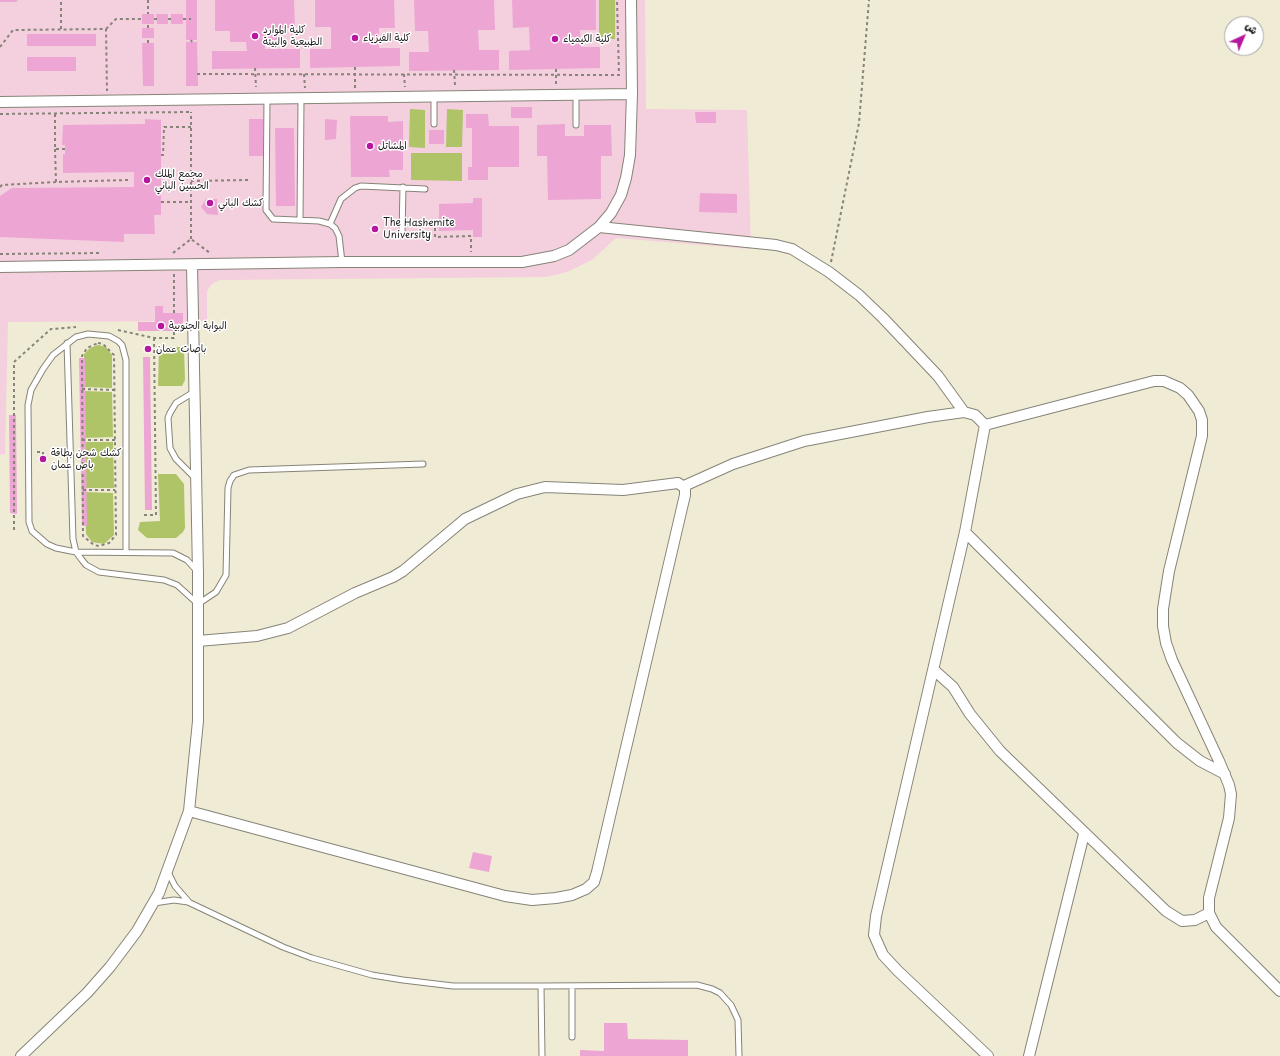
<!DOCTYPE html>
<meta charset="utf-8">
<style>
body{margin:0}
#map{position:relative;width:1280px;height:1056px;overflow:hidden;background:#f0ebd5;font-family:"Playpen Sans","Playpen Sans Arabic",sans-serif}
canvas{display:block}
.north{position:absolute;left:1224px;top:16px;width:40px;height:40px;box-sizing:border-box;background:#fff;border:1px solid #a4a4a4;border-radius:50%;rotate:44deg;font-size:11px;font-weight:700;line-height:16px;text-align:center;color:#1c1c1c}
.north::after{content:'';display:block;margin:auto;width:14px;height:18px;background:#b5179e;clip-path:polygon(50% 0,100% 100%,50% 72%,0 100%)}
</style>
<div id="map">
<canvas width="1280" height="1056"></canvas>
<div class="north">ش</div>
</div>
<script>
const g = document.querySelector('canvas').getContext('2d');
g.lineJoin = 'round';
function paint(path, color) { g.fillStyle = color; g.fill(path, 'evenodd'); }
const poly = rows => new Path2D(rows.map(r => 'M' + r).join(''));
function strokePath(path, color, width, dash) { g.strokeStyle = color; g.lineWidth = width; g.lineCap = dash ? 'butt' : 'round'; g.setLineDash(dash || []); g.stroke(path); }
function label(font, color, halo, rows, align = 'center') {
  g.font = font + ' "Playpen Sans","Playpen Sans Arabic",sans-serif'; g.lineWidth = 3; g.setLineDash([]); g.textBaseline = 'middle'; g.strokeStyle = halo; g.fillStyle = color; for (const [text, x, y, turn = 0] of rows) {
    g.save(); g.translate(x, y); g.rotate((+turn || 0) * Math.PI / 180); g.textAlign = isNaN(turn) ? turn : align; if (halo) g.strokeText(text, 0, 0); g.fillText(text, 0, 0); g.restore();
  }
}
const built = poly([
 [0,0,645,0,646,109,747,110,751,249,616,238,592,260,567,272,546,277,220,280,212,284,207,291,207,321,8,322,5,454,0,455]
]);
const green = poly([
 [599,0,615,0,615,39,599,39],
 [410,109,425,110,425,148,409,147],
 [447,109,463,110,462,147,446,147],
 [411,153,462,153,462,181,411,180],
 [98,345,106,347,112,355,112,388,84,387,84,354,90,348],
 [159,347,184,347,185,380,182,386,158,386],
 [84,391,112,392,113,437,84,438],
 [85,442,113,442,114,488,86,488],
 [158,474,176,474,184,484,185,528,183,532,176,538,147,538,138,530,140,522,160,521],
 [85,492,113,493,114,535,104,544,92,542,86,534]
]);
const building = poly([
 [0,0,18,0,16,2,0,2],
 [186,0,197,0,197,40,186,40],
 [215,0,294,0,295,28,279,28,280,42,265,43,265,49,300,49,300,68,212,69,212,51,247,51,246,42,230,42,230,31,215,31],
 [315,0,394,0,395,28,379,28,379,48,400,48,400,66,310,68,310,49,331,49,331,27,315,27],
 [414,0,494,0,495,30,478,30,479,50,499,50,499,70,409,71,409,52,429,52,428,31,415,31],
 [512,0,596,0,596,30,580,30,581,47,600,47,600,68,509,70,509,51,530,50,529,27,513,28],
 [142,14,154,14,154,24,142,24],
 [156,14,168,14,168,24,157,24],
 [171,14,183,14,183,24,171,24],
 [142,28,154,28,154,38,142,38],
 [27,34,96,34,96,46,27,46],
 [186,42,197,42,198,86,186,86],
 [142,43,154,43,154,86,143,86],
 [27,57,76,57,76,71,27,71],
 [511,107,532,107,532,118,511,118],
 [695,112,716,112,716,123,696,123],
 [466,114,488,114,489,126,519,126,519,167,488,167,488,180,468,180,468,167,472,167,472,128,466,128],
 [350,116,388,116,388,122,403,121,403,170,389,170,390,177,351,177],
 [145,119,161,120,161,215,154,215,155,234,124,234,124,242,0,237,0,196,12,188,134,187,134,172,63,173,63,154,65,154,65,145,62,145,63,125,145,124],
 [249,119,263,119,263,156,249,156],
 [325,119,337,120,336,139,325,140],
 [565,124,565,136,584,136,584,125,611,125,612,156,601,156,601,199,548,200,547,156,537,156,537,125],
 [275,128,294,128,295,206,276,206],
 [429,130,444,130,444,144,429,144],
 [700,193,737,194,737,213,699,212],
 [473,198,482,198,482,237,473,237,473,230,439,231,439,204,473,203],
 [206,199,217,199,218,215,207,214,201,207],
 [155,306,163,306,163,313,183,313,183,331,138,331,138,322,155,322],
 [143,357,150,357,152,510,145,510],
 [79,358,85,358,87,526,82,526],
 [9,415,16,415,17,514,10,513],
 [39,456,47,456,47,462,39,462],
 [473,852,492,856,489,872,469,868],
 [604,1023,627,1023,628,1039,688,1040,688,1056,580,1056,580,1050,604,1051]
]);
const path = poly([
 [148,0,148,14],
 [154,19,157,19],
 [168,19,171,19],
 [183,19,191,19],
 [148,28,148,24],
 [61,29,61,0],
 [106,29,116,19,142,19],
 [191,40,192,42],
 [148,43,148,38],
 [0,47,13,30,106,29,107,91],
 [355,67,355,88],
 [255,68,256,87],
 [556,69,556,84],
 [454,70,455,85],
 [197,74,619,75,617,0],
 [304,74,305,88],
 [404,74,405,87],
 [0,114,191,112],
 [55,114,55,149,65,149],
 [55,149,56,182,129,180],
 [161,155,163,155,164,127,191,127],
 [191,181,248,180],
 [0,187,2,185,56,182],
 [161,202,191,202],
 [410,222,435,223,435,237,471,236,471,252],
 [191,239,191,112],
 [173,253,191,239,210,253],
 [0,254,101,253],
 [831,262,859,123,869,0],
 [174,313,174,274],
 [118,330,154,338,174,338,174,331],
 [98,343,103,344,114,355,116,535,109,543,99,546,94,545,83,536,82,356,87,348,98,343],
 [82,389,114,390],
 [82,440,115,440],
 [37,452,43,452,43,456],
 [83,490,115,490],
 [144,515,156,515,154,338],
 [14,530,14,362,51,329,76,327]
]);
const lane = poly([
 [434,96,434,124],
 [267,98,266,210,273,219,319,221,330,224,335,228,339,236,342,262],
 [576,125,576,95],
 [300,220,301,99],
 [330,224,341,199,355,188,361,186,425,189],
 [402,234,403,187],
 [67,343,73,539,76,552,82,560,86,565,99,572,164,580,177,585,198,604,216,592,226,575,228,488,230,481,234,475,249,470,423,464],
 [194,392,176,403,170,413,168,418,170,448,176,459,195,478],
 [126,552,126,360,122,345,118,341,109,336,88,334,76,337,53,355,43,369,31,390,28,405,29,522,32,531,47,544,56,548,76,552,173,553,187,560,197,571],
 [168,872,175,886,188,901],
 [154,903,174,900,188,902,283,947,312,958,372,975,403,980,453,986,541,986],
 [572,986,572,1037],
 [542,1056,541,986,697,985,712,989,720,993,731,1005,738,1020,739,1056]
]);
const street = poly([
 [0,102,632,94],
 [599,227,776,245,792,249,829,272,859,295,883,318,938,376,964,412],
 [0,267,342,262,522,262,554,256,569,250,599,227,611,213,621,195,626,178,630,155,632,94,631,0],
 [985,425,1154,381,1164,381,1180,388,1188,395,1199,411,1202,420,1202,436,1169,571,1163,609,1163,626,1166,643,1172,660,1219,761,1229,785,1231,794,1229,818,1209,898,1209,913,1216,927,1280,991],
 [684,486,733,464,804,441,928,417,964,412,975,415,985,425,965,532,876,916,874,935,883,955,898,971,988,1056],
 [965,532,1177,743,1200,761,1225,774],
 [934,670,953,687,970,714,1000,751,1166,911,1182,921,1195,920,1209,913],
 [189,811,505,896,532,900,556,898,572,895,586,889,594,882,597,872,685,495,685,488,678,483,623,490,545,487,517,494,465,519,403,571,393,577,355,593,288,628,257,636,198,641],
 [21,1056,87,993,110,967,137,931,159,893,189,811,198,721,198,573,192,265],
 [1029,1056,1084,834]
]);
const markers = [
 [255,36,4,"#b5179e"],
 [355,38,4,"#b5179e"],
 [555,39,4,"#b5179e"],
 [370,146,4,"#b5179e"],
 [147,180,4,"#b5179e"],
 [210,203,4,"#b5179e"],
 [375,229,4,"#b5179e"],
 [161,326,4,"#b5179e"],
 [148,349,4,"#b5179e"],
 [43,459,4,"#b5179e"]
];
const poiNames = [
 ["كلية الموارد",263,30],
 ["الطبيعية والبيئة",263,42],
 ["كلية الفيزياء",363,38],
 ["كلية الكيمياء",563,39],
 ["المشاتل",378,146],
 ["مجمع الملك",155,174],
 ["الحسين الباني",155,186],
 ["كشك الباني",218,203],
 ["The Hashemite",383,223],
 ["University",383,235],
 ["البوابة الجنوبية",169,326],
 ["باصات عمان",156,349],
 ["كشك شحن بطاقة",51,453],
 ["باص عمان",51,465]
];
paint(built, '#f4cfdd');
paint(green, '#afc367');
paint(building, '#eda6d4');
strokePath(lane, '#868478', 7);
strokePath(street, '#868478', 12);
strokePath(path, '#868478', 2, [3, 3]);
strokePath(lane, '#fff', 5);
strokePath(street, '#fff', 10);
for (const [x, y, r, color] of markers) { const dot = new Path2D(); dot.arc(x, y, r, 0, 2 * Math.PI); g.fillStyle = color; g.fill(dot); strokePath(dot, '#fff', 1.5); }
label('10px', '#1c1c1c', '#fff', poiNames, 'left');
</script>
